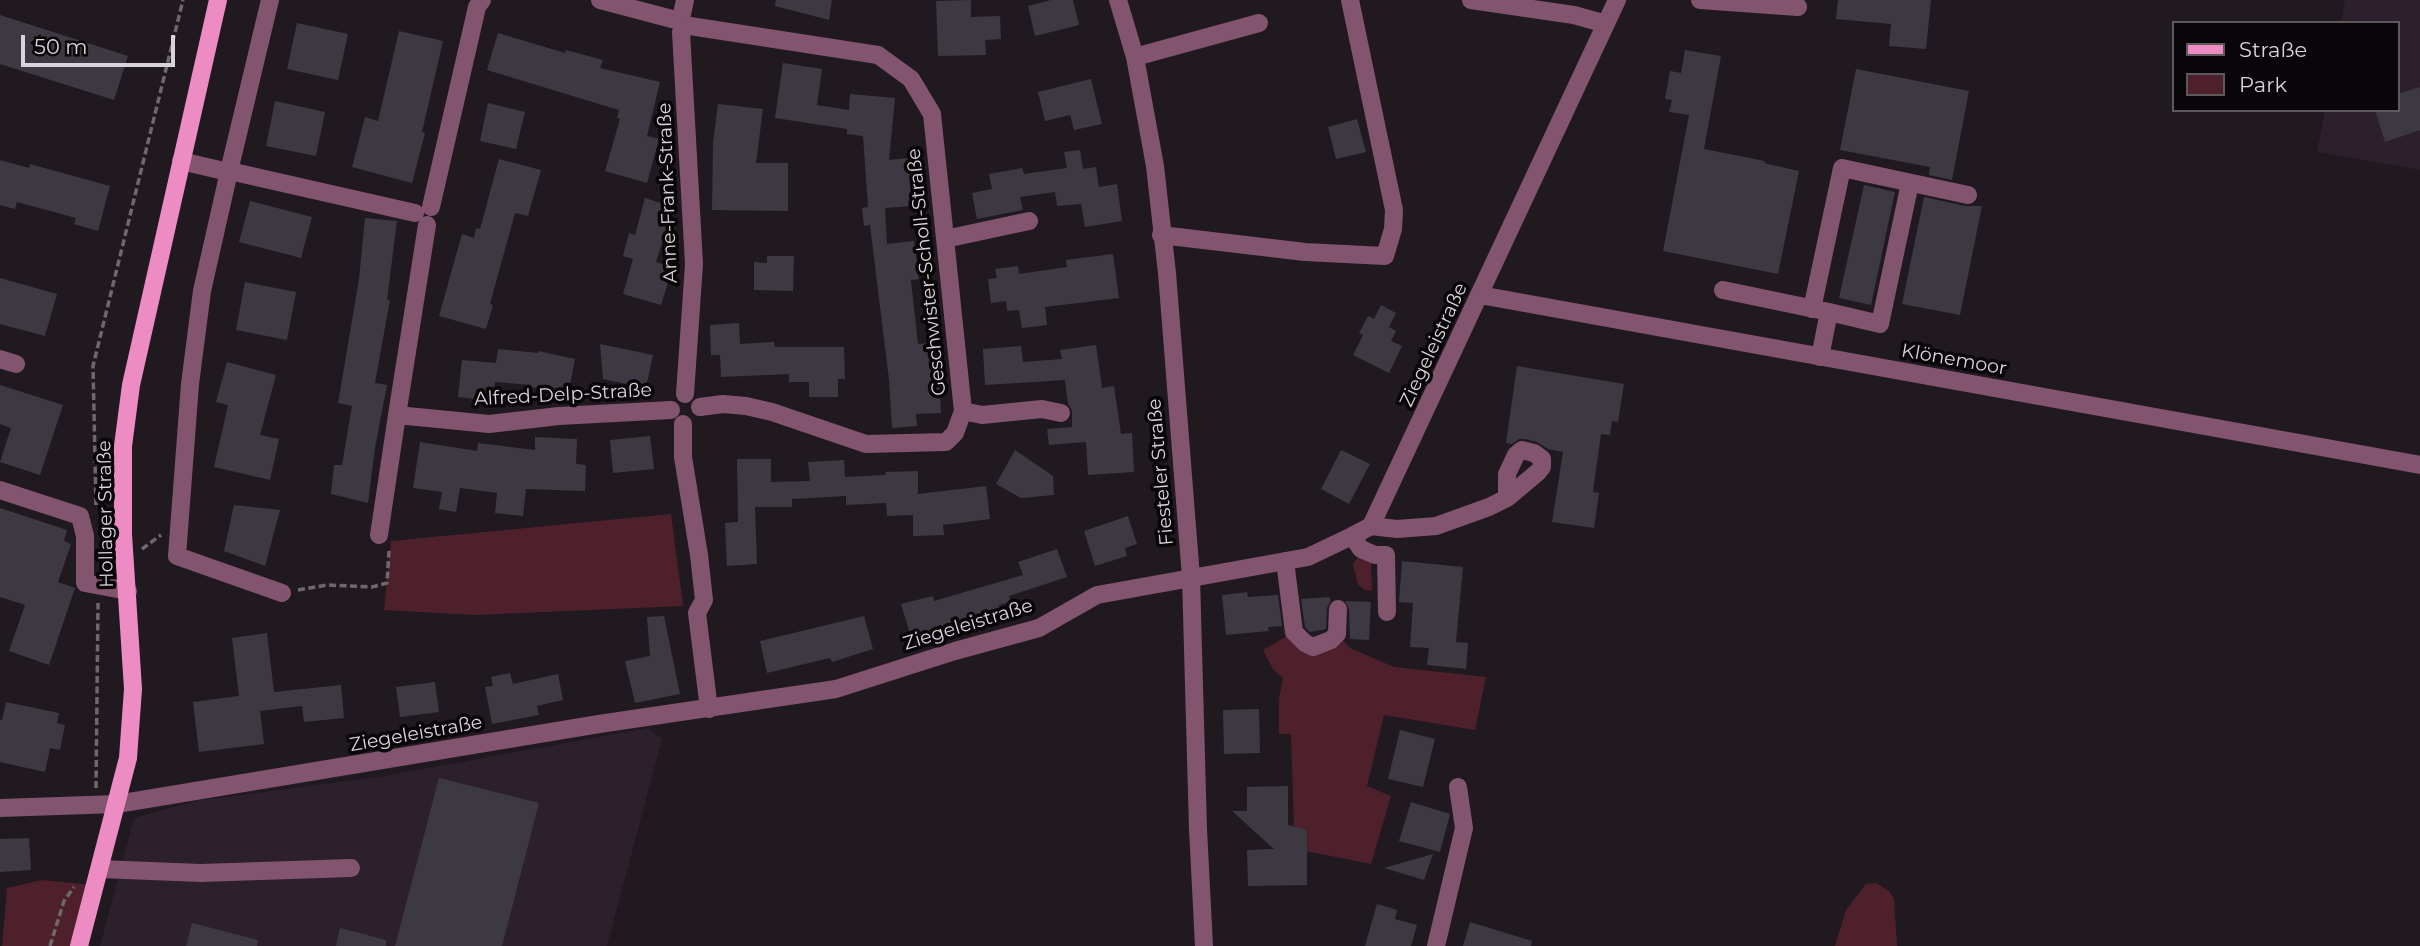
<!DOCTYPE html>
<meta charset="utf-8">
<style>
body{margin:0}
#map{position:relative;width:2420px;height:946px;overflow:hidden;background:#201920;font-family:Montserrat,sans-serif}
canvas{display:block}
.legend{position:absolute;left:2172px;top:21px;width:228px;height:91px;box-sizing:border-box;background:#080608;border:2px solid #5c585c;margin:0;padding:9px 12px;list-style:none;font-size:21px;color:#d9d4d9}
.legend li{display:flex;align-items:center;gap:14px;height:35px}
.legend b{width:35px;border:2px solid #5c585c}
.scale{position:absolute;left:21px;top:35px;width:154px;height:32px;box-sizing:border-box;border:4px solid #d9d4d9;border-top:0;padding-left:9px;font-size:21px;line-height:24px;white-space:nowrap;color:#d9d4d9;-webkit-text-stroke:5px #080608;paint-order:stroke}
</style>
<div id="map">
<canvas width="2420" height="946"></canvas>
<ul class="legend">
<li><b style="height:9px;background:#ed8bc3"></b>Straße</li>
<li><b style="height:19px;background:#4d202c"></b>Park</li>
</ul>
<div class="scale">50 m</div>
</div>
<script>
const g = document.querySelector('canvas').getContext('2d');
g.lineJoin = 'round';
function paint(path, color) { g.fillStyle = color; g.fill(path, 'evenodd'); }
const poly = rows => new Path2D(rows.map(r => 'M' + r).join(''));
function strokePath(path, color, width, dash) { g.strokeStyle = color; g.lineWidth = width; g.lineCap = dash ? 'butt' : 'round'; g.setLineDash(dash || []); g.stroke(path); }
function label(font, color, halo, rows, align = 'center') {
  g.font = font + ' Montserrat,sans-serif'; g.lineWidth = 7; g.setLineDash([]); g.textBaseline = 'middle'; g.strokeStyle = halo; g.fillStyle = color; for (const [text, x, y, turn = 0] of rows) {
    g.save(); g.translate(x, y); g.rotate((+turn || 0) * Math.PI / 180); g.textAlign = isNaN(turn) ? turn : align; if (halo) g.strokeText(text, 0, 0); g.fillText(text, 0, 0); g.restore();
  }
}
const built = poly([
 [2345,0,2420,0,2420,170,2317,152,2325,110,2397,110,2397,23,2341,23],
 [648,728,662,739,607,946,100,946,134,818,196,801,384,776]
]);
const green = poly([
 [671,514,683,606,475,615,384,610,391,541],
 [1359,556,1371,561,1372,591,1365,590,1358,585,1353,564],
 [1294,632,1305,643,1337,634,1350,648,1394,667,1486,677,1475,730,1384,715,1367,786,1391,796,1371,864,1291,848,1294,828,1291,734,1279,734,1279,699,1283,678,1273,669,1263,650],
 [42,880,95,885,79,946,2,946,7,888],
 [1876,883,1889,891,1894,899,1897,946,1835,946,1846,910,1866,884]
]);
const building = poly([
 [776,0,832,0,829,20,775,6],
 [971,0,971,17,1000,16,1001,39,985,40,986,55,938,56,936,1],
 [1051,0,1073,0,1079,25,1035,36,1028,6],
 [1838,0,1931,0,1926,49,1889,46,1891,24,1836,19],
 [0,15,128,56,114,100,0,64],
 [297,23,348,34,338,80,287,69],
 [399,31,443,41,422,132,425,133,412,183,352,167,365,117,378,121],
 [498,33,565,53,566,50,603,60,600,68,660,82,647,136,659,139,647,183,605,171,620,119,617,118,619,110,487,70],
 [1685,50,1721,56,1704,149,1765,161,1764,163,1799,171,1778,274,1663,251,1689,115,1669,112,1672,100,1665,99,1670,71,1681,73],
 [783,63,822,69,817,105,849,110,850,94,895,98,889,160,909,158,913,206,885,208,887,244,914,241,919,279,911,280,918,344,938,342,940,359,938,359,941,413,916,414,917,426,892,428,889,380,870,225,864,226,862,208,868,207,863,136,847,134,847,129,775,118],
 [1856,69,1969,91,1952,180,1929,175,1930,167,1840,150],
 [1091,79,1102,124,1074,130,1070,115,1045,121,1038,92],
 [2420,87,2420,130,2385,142,2375,110,2397,110,2397,94],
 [275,101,325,112,316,156,266,146],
 [488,103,525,112,516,149,480,141],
 [718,104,763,109,756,163,788,163,788,211,712,210,713,143],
 [1357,119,1366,152,1336,159,1328,127],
 [1080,150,1083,169,1096,167,1099,187,1117,184,1122,221,1085,227,1081,204,1057,206,1055,192,1020,197,1023,210,977,219,972,193,992,189,989,174,1022,168,1024,174,1067,168,1064,152],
 [499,159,541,170,528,216,515,213,490,304,493,305,486,329,439,316,462,234,474,238,476,228,480,229],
 [0,160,29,168,30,164,110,186,98,231,74,224,76,218,17,202,15,209,0,205],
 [1864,185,1895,192,1871,305,1839,298],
 [1924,197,1966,206,1982,206,1960,315,1902,304],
 [645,198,673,207,656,262,673,267,661,305,623,294,633,259,623,256,629,233,635,235],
 [250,201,312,217,301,258,239,242],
 [365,218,397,221,387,300,390,300,375,383,387,385,375,448,368,503,331,494,334,465,342,465,352,406,338,403,359,279],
 [1113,254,1119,298,1045,307,1047,325,1022,328,1019,310,1007,311,1006,301,991,303,988,279,997,278,995,269,1018,266,1019,274,1067,267,1066,260],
 [767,256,794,256,793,291,754,290,754,262,767,263],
 [0,278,57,294,45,336,0,324],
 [245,282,296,292,287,340,236,330],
 [1381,305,1396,313,1389,327,1396,331,1391,341,1402,346,1389,373,1353,355,1363,335,1359,333,1368,316,1374,319],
 [739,323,740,344,774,342,775,347,844,347,845,379,838,379,838,397,809,397,809,382,789,382,789,374,721,377,720,355,711,355,710,325],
 [600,344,653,355,646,388,603,379],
 [1096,345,1102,388,1114,386,1121,434,1132,433,1134,472,1088,475,1086,442,1049,445,1047,429,1072,427,1072,410,1068,404,1065,380,985,385,983,349,1021,346,1023,362,1062,359,1060,350],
 [498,349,538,353,538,351,575,359,568,395,531,387,531,385,495,382,493,401,458,397,462,360,496,363],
 [227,362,276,375,260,435,279,439,270,480,214,467,228,405,216,402],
 [1517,366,1624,384,1618,422,1612,421,1610,435,1601,434,1593,492,1599,493,1594,528,1552,522,1563,452,1548,449,1537,442,1525,439,1519,439,1512,444,1506,443],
 [0,385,63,405,40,475,0,462,11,428,0,424],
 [650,436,654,469,613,473,610,440],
 [535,437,577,439,576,464,586,465,585,491,526,489,523,516,495,513,497,493,460,488,456,512,439,509,442,492,413,488,420,442,477,451,478,443,535,450],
 [1015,450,1053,476,1054,495,1021,498,996,484],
 [1341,450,1370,464,1349,504,1321,489],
 [737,459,771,459,771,482,810,481,808,462,844,460,845,477,886,475,885,472,918,471,918,494,986,486,990,519,943,525,944,535,913,536,913,515,887,516,886,503,846,505,846,496,792,499,792,507,755,507,757,564,727,566,725,523,738,522],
 [234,505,280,510,265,566,224,551],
 [0,508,67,530,64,541,71,544,58,582,75,588,49,665,9,651,25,605,0,597],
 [1128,516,1137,544,1125,548,1127,556,1095,566,1084,531],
 [1057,549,1067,577,1009,596,1011,602,999,605,1002,614,912,640,901,604,933,596,934,601,1023,575,1018,562],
 [1402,561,1463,567,1456,642,1468,643,1466,669,1427,665,1429,648,1410,647,1413,603,1399,602],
 [1247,592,1248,597,1278,595,1282,626,1268,627,1269,631,1226,635,1222,595],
 [1329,597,1331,600,1327,608,1326,629,1310,632,1305,627,1301,599],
 [1345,601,1371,602,1369,640,1350,639,1349,609],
 [664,616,680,694,635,703,625,661,650,656,647,617],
 [864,616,873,649,832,662,830,658,767,673,760,641],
 [267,633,274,692,341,685,344,718,304,722,302,706,260,711,264,744,199,752,193,702,239,696,232,638],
 [510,673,513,684,558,674,563,700,537,706,539,715,492,724,485,687,493,686,491,677],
 [435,682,439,712,400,717,396,687],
 [6,702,59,713,57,723,65,725,60,750,50,748,45,772,0,762,0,720,2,720],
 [1259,709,1260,753,1224,754,1223,710],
 [1400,730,1435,739,1423,787,1388,779],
 [439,778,539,803,502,946,395,946],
 [1288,786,1288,825,1307,830,1307,885,1248,886,1247,850,1274,849,1232,811,1247,811,1247,787],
 [1411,802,1450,814,1440,852,1399,841],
 [29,838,31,870,0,872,0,839],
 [1433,854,1424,880,1384,868],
 [1377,904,1397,910,1395,919,1417,925,1411,946,1365,946],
 [1470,922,1532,941,1531,946,1463,946],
 [192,923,258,940,257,946,186,946],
 [340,928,386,940,386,946,336,946]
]);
const path = poly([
 [96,505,93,366,183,0],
 [142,549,161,535],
 [298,590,327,585,372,587,387,583,389,551],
 [96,788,98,603],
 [50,946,64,901,74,887]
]);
const minor = poly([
 [600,0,672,19],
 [1118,0,1135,57,1155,166,1167,273,1191,577,1198,829,1204,946],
 [1471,0,1574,15,1606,24],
 [1700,0,1798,7],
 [682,14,685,0],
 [690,26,878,55,911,79,932,114,963,411,955,433,946,442,866,444,772,412,746,406,723,404,700,407],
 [681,32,694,264,685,394],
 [1135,57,1259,23],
 [181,161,224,171],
 [230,167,270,0],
 [234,172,415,213],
 [228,176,202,291,190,384,177,556,282,593],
 [431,207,477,7,482,0],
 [427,225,397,415,489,424,559,416,671,410],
 [1161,235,1305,252,1385,256,1393,229,1394,210,1350,0],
 [945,239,1029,221],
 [1723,290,1829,312,1820,357],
 [1480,295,2420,465],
 [1812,309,1842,168,1968,195],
 [1829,312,1880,324,1910,183],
 [0,359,16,364],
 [963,411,982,415,1042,409,1061,413],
 [683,424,683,457,699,555,704,600,697,613,709,709],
 [0,490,80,516,85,536,85,583,128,591],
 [1371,526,1397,529,1436,526,1489,507,1507,498,1538,472,1542,467,1542,459,1534,453,1522,450,1516,455,1507,474,1507,498],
 [379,535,397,415],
 [1352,536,1361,549,1375,555,1386,555,1387,612],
 [1285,561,1294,632,1305,643,1313,647,1331,640,1337,634,1338,609],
 [0,808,117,804,599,724,836,689,955,651,1039,628,1097,595,1308,557,1352,536,1371,526,1617,0],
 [100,869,201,873,351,868],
 [1436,946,1464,828,1458,787]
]);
const major = poly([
 [79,946,128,758,133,689,123,534,123,446,131,385,218,0]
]);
const streetNames = [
 ["Anne-Frank-Straße",668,193,-92],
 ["Geschwister-Scholl-Straße",927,272,-96],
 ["Ziegeleistraße",1434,345,-65],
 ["Klönemoor",1954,360,10],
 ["Alfred-Delp-Straße",563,395,-3],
 ["Fiesteler Straße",1161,472,-95],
 ["Hollager Straße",106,514,-91],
 ["Ziegeleistraße",968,625,-17],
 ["Ziegeleistraße",416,734,-10]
];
paint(built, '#2b202b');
paint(green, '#4d202c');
paint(building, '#3d3942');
strokePath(path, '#6e686e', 3.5, [7, 3.5]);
strokePath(minor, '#83546e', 18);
strokePath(major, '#ed8bc3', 18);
label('19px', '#d9d4d9', '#080608', streetNames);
</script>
